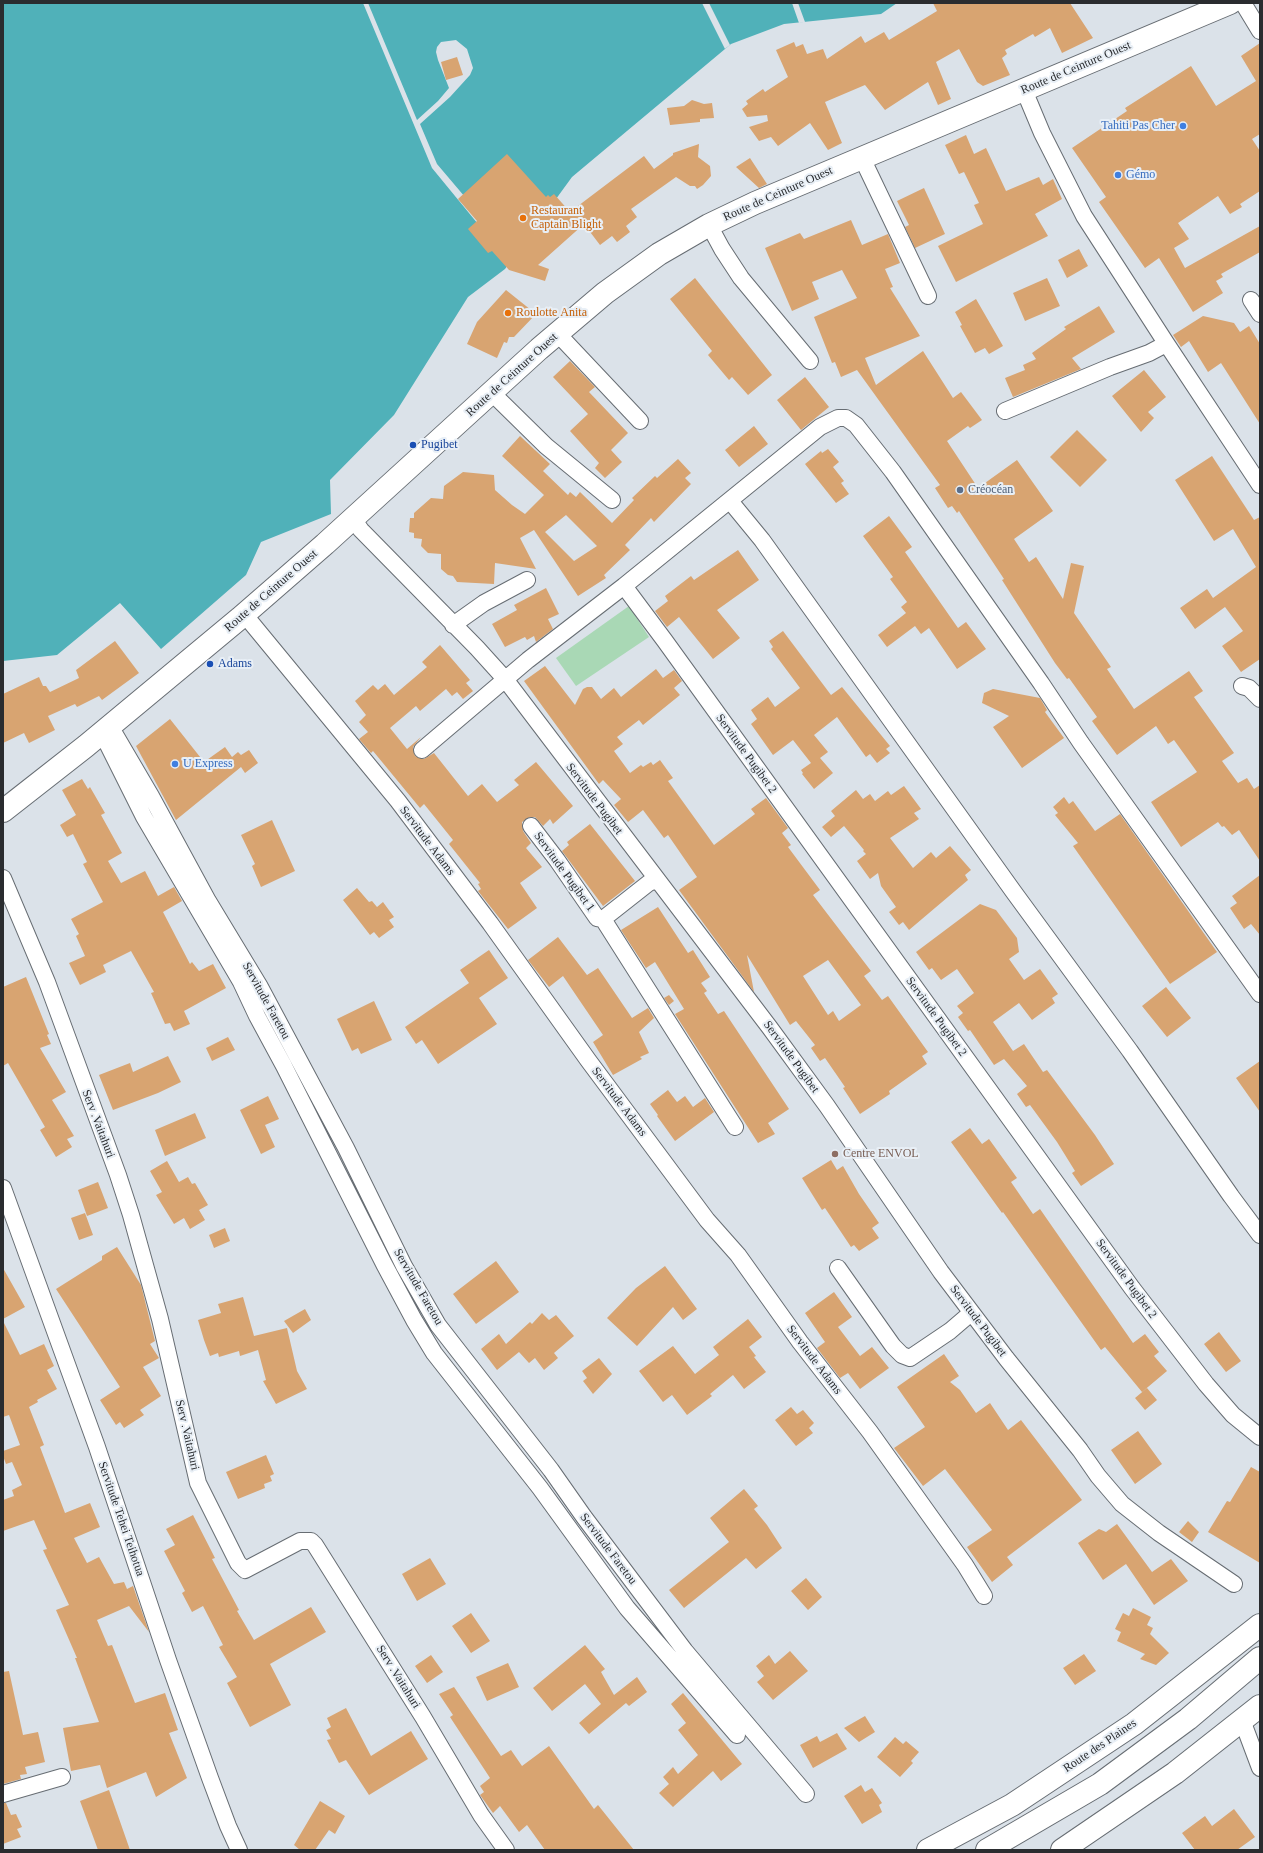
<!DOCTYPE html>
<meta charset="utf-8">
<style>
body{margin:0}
#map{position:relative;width:1263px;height:1853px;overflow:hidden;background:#dbe2e9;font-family:"Times New Roman",serif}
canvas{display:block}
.frame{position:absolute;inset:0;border:4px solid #2a2c2f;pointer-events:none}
</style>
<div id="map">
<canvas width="1263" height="1853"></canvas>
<div class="frame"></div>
</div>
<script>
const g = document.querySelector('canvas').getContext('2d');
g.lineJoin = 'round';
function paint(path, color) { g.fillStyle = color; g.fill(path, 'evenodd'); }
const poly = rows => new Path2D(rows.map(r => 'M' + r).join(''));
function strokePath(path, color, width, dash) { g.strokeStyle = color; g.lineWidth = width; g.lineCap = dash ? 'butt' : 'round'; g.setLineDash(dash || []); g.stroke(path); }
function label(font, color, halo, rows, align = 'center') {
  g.font = font + ' "Times New Roman",serif'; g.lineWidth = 4; g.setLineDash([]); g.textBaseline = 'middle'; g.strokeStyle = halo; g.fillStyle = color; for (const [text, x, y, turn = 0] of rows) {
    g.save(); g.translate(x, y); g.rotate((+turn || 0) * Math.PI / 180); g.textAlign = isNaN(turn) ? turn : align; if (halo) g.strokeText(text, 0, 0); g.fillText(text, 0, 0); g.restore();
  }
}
const green = poly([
 [629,606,649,637,576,686,556,658]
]);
const water = poly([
 [3,3,897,3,881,14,784,24,731,44,572,177,505,269,468,297,394,415,330,480,331,514,261,542,246,575,161,649,120,603,57,655,3,661]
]);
const pier = poly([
 [363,3,368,3,417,120,438,101,449,88,438,60,436,52,437,47,441,42,456,40,467,49,473,68,470,75,450,97,420,124,437,164,515,256,510,263,432,168],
 [702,3,709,3,730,45,726,48,725,49],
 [792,3,798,3,805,22,799,23]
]);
const building = poly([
 [933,3,1070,3,1093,38,1062,53,1050,28,1035,37,1033,34,1005,50,1007,54,1002,58,1010,75,983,86,977,82,959,49,936,62,951,99,938,105,928,82,885,110,865,85,825,102,842,143,828,150,810,123,778,146,771,137,759,141,749,127,768,121,767,115,747,117,742,109,748,104,746,101,763,89,765,92,788,77,776,50,794,42,796,47,803,44,807,54,823,49,827,59,861,36,865,43,884,32,889,40,937,11],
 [1260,43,1260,134,1252,139,1260,151,1260,191,1240,204,1242,207,1230,214,1218,196,1178,223,1189,239,1174,248,1185,268,1260,226,1260,252,1221,274,1223,277,1216,281,1223,293,1193,312,1159,258,1145,268,1099,202,1106,197,1072,148,1127,111,1125,108,1191,66,1216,106,1256,81,1241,56],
 [457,57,463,75,446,80,441,62],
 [692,100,704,104,712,103,714,118,700,119,700,122,670,125,667,108,684,106],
 [966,135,974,154,986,148,1006,191,1039,177,1043,185,1053,179,1062,199,1035,214,1048,236,956,282,938,246,983,224,974,205,979,203,964,172,959,174,945,145],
 [699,144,698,157,710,166,711,176,703,185,697,189,695,186,690,186,676,177,631,209,637,217,626,226,630,232,617,242,612,236,600,245,584,224,538,265,549,269,545,281,509,270,492,251,488,253,468,229,477,221,458,199,507,154,546,197,548,195,550,197,554,194,570,212,644,156,654,169,673,155,673,153],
 [750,158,767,184,759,188,736,167],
 [924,188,945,234,915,248,905,227,909,225,897,201],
 [851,220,862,245,888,234,900,263,885,269,893,287,890,288,920,336,865,358,876,385,923,351,953,398,961,392,982,420,970,428,968,426,947,441,978,488,1017,460,1053,511,1014,539,1029,562,1036,557,1063,599,1071,563,1084,566,1074,613,1111,667,1107,669,1134,709,1189,671,1203,691,1194,697,1234,753,1222,761,1238,783,1247,778,1254,789,1260,785,1260,861,1239,830,1232,835,1224,826,1222,827,1218,822,1181,847,1151,802,1197,772,1174,740,1168,744,1156,726,1117,755,1092,721,1097,717,1069,678,1067,679,1055,663,1002,580,1004,579,959,511,957,513,952,506,948,508,935,488,940,485,857,370,841,377,835,362,832,363,814,317,857,298,842,270,812,282,819,299,792,311,765,248,800,233,804,239],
 [1079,249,1088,266,1067,278,1058,260],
 [695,278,772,375,748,395,732,377,729,380,708,355,712,351,670,299],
 [1047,278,1060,306,1025,321,1013,293],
 [506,290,536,314,514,337,509,337,507,343,504,342,497,358,467,344,477,322],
 [976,299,1003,346,989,354,985,348,975,353,960,326,962,325,955,312],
 [1099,306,1115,332,1072,358,1081,369,1013,397,1005,378,1025,370,1023,365,1036,359,1032,353,1066,329,1064,327],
 [1203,316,1234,323,1240,332,1249,326,1260,344,1260,424,1221,363,1208,372,1189,341,1181,347,1173,335],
 [570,361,595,387,589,392,628,433,611,450,622,462,605,478,595,468,599,463,570,431,588,414,553,377],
 [1144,370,1166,397,1148,412,1154,418,1141,432,1112,396],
 [805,377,829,407,801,430,777,400],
 [754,426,768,444,739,467,725,450],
 [1077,430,1107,460,1080,487,1050,457],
 [520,436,550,464,543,471,568,495,570,492,576,497,580,492,612,523,634,500,632,498,655,476,657,478,678,459,691,473,685,478,691,484,654,522,651,518,625,545,630,550,604,575,606,578,578,596,534,530,520,538,536,569,495,563,494,584,457,582,453,576,448,575,441,569,441,554,428,553,421,546,422,539,414,538,414,533,409,532,410,518,414,518,414,513,431,498,443,499,444,486,463,472,494,475,495,490,512,505,525,514,544,495,502,456],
 [566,515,597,546,574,561,545,532],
 [828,449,839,462,833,467,844,481,841,483,849,494,836,503,805,464,821,451,822,453],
 [1212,456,1254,520,1260,517,1260,659,1241,672,1222,646,1243,631,1225,607,1195,629,1180,608,1207,589,1213,598,1256,567,1233,529,1214,541,1175,480],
 [889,516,912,547,905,552,958,628,966,622,986,649,957,669,929,628,921,634,915,626,887,647,878,635,906,613,901,607,907,602,890,579,893,577,863,536],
 [738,550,759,580,717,610,740,638,713,659,679,617,667,627,655,611,668,601,665,596,691,576,694,580],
 [546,588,559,614,548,619,553,629,536,642,534,636,527,640,525,637,505,647,492,624,517,610,514,605],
 [783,631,831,695,842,687,890,746,886,749,890,753,877,763,870,754,866,757,837,717,814,735,828,752,820,758,833,773,814,789,802,774,803,773,801,770,811,763,793,740,773,755,751,724,757,719,751,710,768,697,775,707,800,688,771,649,773,647,769,641],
 [115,641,139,673,102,700,99,696,77,707,75,704,48,716,55,730,29,743,24,733,3,743,3,694,39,677,43,686,46,686,50,692,79,678,76,670],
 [440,645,470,680,466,683,473,691,463,699,457,692,452,696,446,689,420,711,416,706,390,728,407,749,421,737,413,747,415,756,424,759,434,753,468,796,482,784,497,802,519,785,514,780,536,762,573,806,553,824,550,819,543,826,535,817,530,817,522,822,523,831,531,843,526,848,542,867,520,883,537,908,508,929,478,891,481,889,478,884,480,883,449,844,453,840,424,804,420,808,373,751,371,753,359,739,368,732,359,722,366,715,355,701,373,685,378,690,385,684,394,695,427,667,422,662],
 [545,666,575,705,583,689,587,687,592,687,601,699,614,688,621,697,656,669,663,678,674,670,682,681,674,688,680,695,643,725,639,720,617,737,623,744,614,751,630,773,641,765,643,767,651,762,653,765,660,760,673,778,668,781,714,845,755,814,751,809,766,798,788,828,782,833,791,845,788,847,820,890,813,895,871,971,864,976,882,1000,888,996,928,1052,922,1056,927,1064,889,1091,890,1094,860,1114,843,1088,845,1087,825,1058,820,1061,811,1048,815,1045,796,1021,790,1025,747,955,754,992,679,890,697,877,668,835,664,838,643,810,628,822,614,805,621,799,603,780,599,784,524,681],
 [828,960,861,1005,839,1021,833,1011,828,1015,803,976],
 [993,689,1040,698,1047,710,1045,712,1064,738,1022,768,993,727,1009,716,982,703,984,693],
 [170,719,204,762,225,747,232,757,238,752,241,755,249,750,258,763,245,773,241,767,176,820,136,746],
 [82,779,88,789,90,787,105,813,101,815,122,853,108,861,121,883,145,871,158,896,174,887,182,901,163,912,190,964,192,962,199,971,213,964,226,988,184,1011,190,1024,174,1031,170,1023,165,1024,151,993,154,992,131,951,103,965,106,972,80,985,69,963,85,956,76,936,79,934,71,919,103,902,83,864,87,862,73,834,67,837,60,825,76,815,62,790],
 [904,786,921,809,914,813,919,819,890,838,913,868,931,852,936,858,950,846,971,870,965,875,968,880,909,930,903,922,899,925,889,912,896,907,881,886,878,873,870,879,857,861,866,854,863,851,864,850,844,826,831,837,822,827,835,816,831,811,856,790,863,799,870,794,875,801,888,791,891,795],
 [1064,797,1069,804,1073,801,1095,831,1120,814,1217,952,1170,984,1073,846,1078,843,1055,815,1058,813,1053,807],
 [272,820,295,871,261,887,252,866,255,864,241,835],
 [590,824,635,881,603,906,562,851,569,845,567,842],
 [1260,875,1260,935,1251,924,1244,929,1230,908,1237,903,1232,896],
 [357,888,369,902,372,901,377,907,383,902,394,917,389,920,394,927,379,938,374,932,370,935,343,900],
 [980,904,996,910,1017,938,1019,952,1009,959,1024,980,1040,969,1058,994,1052,998,1055,1003,1032,1020,1019,1003,993,1022,1013,1051,1024,1044,1043,1072,1047,1070,1095,1135,1114,1164,1081,1186,1072,1173,1075,1171,1057,1142,1030,1105,1026,1107,1017,1094,1027,1086,1004,1059,994,1065,970,1030,968,1031,958,1017,963,1013,957,1006,974,993,957,969,941,980,932,968,929,970,916,952],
 [658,907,688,953,693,950,710,977,701,983,707,991,704,993,718,1014,724,1011,789,1109,768,1123,775,1134,758,1143,675,1014,684,1009,655,962,646,968,621,930],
 [558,937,587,975,598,968,632,1018,648,1008,654,1018,639,1032,649,1053,640,1057,642,1059,613,1075,593,1042,603,1035,563,976,549,987,528,960],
 [489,950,508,978,479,998,497,1024,438,1064,422,1040,416,1044,405,1027,469,983,460,970],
 [26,977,49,1034,47,1035,51,1044,40,1048,66,1092,52,1100,74,1136,67,1139,72,1147,56,1157,40,1130,45,1127,8,1063,3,1066,3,987],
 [1166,987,1191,1018,1167,1037,1142,1006],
 [669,995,674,1001,669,1005,664,998],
 [374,1001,392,1040,361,1054,358,1048,352,1051,337,1019],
 [228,1037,235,1050,212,1061,206,1048],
 [168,1056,181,1082,158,1093,113,1110,99,1075,130,1063,133,1072],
 [1260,1061,1260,1112,1236,1078],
 [668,1090,677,1102,685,1096,693,1107,705,1098,714,1112,675,1141,657,1116,658,1115,650,1104],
 [268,1096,279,1119,265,1125,275,1147,261,1154,240,1110],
 [195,1113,206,1138,165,1156,155,1130],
 [970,1128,982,1144,989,1139,1017,1178,1011,1182,1033,1214,1040,1209,1133,1343,1145,1334,1159,1352,1154,1356,1167,1371,1142,1392,1105,1347,1101,1350,1003,1212,1002,1213,951,1142],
 [831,1160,837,1170,843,1166,859,1194,879,1223,872,1228,879,1238,859,1251,854,1245,851,1247,825,1208,822,1210,802,1178],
 [167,1161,179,1182,188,1177,192,1184,195,1183,208,1205,199,1210,205,1220,190,1229,184,1218,174,1224,156,1195,162,1192,150,1171],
 [98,1182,108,1208,87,1216,78,1190],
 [85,1213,93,1235,79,1240,71,1218],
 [225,1228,230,1241,214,1248,209,1235],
 [117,1247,141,1285,155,1341,150,1344,159,1358,143,1367,161,1396,140,1410,144,1415,124,1428,120,1422,116,1425,100,1400,120,1387,56,1289,102,1260,102,1256],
 [496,1261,519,1292,476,1324,453,1294],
 [665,1266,697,1309,683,1320,673,1307,637,1346,607,1318,636,1288],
 [3,1268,25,1307,3,1319],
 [834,1292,852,1317,838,1327,860,1356,872,1347,889,1368,860,1389,848,1373,840,1378,817,1348,825,1342,805,1313],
 [243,1297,254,1336,287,1328,297,1371,307,1389,276,1404,263,1381,266,1380,258,1350,240,1356,239,1351,219,1357,218,1353,210,1356,204,1340,198,1320,221,1313,218,1304],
 [305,1309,311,1320,293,1333,284,1321],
 [542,1313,549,1320,556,1315,574,1336,554,1353,558,1358,544,1370,535,1358,529,1363,519,1352,497,1370,481,1349,499,1334,506,1344,530,1322,532,1324],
 [748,1319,762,1337,749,1347,756,1356,754,1357,766,1372,744,1389,733,1375,710,1394,712,1396,687,1415,672,1395,663,1402,639,1371,673,1346,695,1374,719,1355,713,1347],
 [3,1321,20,1355,44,1344,54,1366,47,1370,57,1389,37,1400,38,1402,29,1407,44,1445,40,1447,65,1513,90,1503,100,1527,74,1538,87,1563,99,1557,114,1584,124,1582,127,1589,133,1586,149,1632,129,1606,97,1620,108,1646,112,1645,135,1703,165,1693,178,1730,169,1733,187,1778,156,1797,146,1772,107,1788,100,1765,71,1771,63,1728,99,1722,75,1658,77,1658,56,1610,69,1605,43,1550,47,1549,34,1520,3,1531,3,1500,14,1496,12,1490,22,1485,12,1462,6,1464,3,1456,3,1451,20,1445,9,1415,3,1417],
 [1219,1332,1241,1361,1226,1372,1204,1344],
 [944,1354,959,1376,950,1382,960,1390,976,1413,990,1403,1008,1430,1021,1420,1082,1500,1007,1557,1013,1565,992,1582,967,1547,992,1530,945,1469,923,1486,894,1448,925,1427,897,1387],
 [599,1358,612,1374,593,1394,583,1381,587,1378,582,1371],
 [1147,1388,1157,1400,1145,1410,1135,1398],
 [791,1407,797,1414,803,1410,814,1423,809,1428,813,1433,796,1446,775,1420],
 [1138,1431,1162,1464,1135,1484,1111,1450],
 [266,1455,274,1474,270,1476,272,1481,264,1484,265,1488,238,1499,226,1472],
 [1251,1467,1260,1472,1260,1563,1208,1532,1227,1501,1230,1502],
 [744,1489,758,1506,754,1509,767,1525,782,1548,756,1569,746,1558,684,1608,669,1590,729,1542,710,1518],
 [193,1515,215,1558,212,1559,239,1610,237,1611,254,1640,311,1607,326,1632,270,1664,291,1705,250,1727,227,1683,237,1677,219,1647,223,1645,203,1606,192,1612,182,1593,185,1591,164,1551,175,1545,166,1529],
 [1188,1521,1199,1532,1192,1542,1179,1532],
 [1117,1524,1152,1572,1171,1559,1188,1581,1154,1605,1126,1564,1103,1580,1078,1543,1099,1529,1106,1532],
 [430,1558,446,1584,417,1601,402,1574],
 [806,1578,822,1597,808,1610,791,1591],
 [1133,1608,1151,1617,1147,1625,1153,1628,1150,1634,1169,1653,1156,1665,1140,1659,1145,1654,1117,1641,1121,1632,1115,1629,1123,1613,1129,1616],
 [471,1613,490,1641,471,1653,452,1626],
 [585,1645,605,1669,601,1672,614,1695,637,1677,647,1692,629,1706,626,1703,589,1734,579,1723,601,1704,585,1684,552,1711,533,1688],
 [790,1651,808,1671,773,1700,757,1682,764,1676,756,1666,769,1655,775,1664],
 [1084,1654,1096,1671,1075,1685,1063,1668],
 [431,1655,443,1672,427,1683,415,1666],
 [508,1663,519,1687,487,1701,476,1677],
 [9,1671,23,1735,38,1732,45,1762,25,1767,27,1774,20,1775,21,1779,3,1784,3,1672],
 [454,1687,501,1756,511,1750,522,1766,549,1746,594,1809,598,1805,634,1850,545,1850,527,1825,519,1832,500,1806,493,1813,480,1795,484,1792,480,1786,490,1778,450,1717,453,1715,439,1694],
 [683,1693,742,1764,721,1781,713,1771,673,1807,659,1793,669,1784,663,1777,673,1767,678,1774,698,1755,678,1730,686,1723,671,1704],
 [346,1708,371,1756,411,1731,428,1759,369,1795,346,1760,339,1763,327,1740,331,1739,326,1730,331,1727,327,1718],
 [865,1716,875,1732,859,1742,844,1728],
 [837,1733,847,1749,813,1768,800,1745,817,1736,820,1742],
 [895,1737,903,1744,906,1741,919,1752,911,1761,913,1763,900,1777,877,1757],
 [861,1785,865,1792,872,1788,882,1803,879,1805,882,1812,862,1824,844,1796],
 [109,1790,130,1850,98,1850,80,1801],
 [320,1801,345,1816,335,1834,329,1830,315,1850,300,1850,294,1845],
 [3,1803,6,1803,11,1815,16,1814,22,1827,17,1829,21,1837,3,1844],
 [1234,1809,1255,1837,1237,1850,1195,1850,1182,1833,1205,1816,1212,1826]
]);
const street = poly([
 [1243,3,1260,31],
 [1024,90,1042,133,1084,216,1166,343,1260,485],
 [862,158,928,296],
 [709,225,722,249,741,278,810,361],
 [1251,300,1260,314],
 [557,333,640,421],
 [492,393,546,446,612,500],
 [1005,411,1110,367,1149,353,1166,344],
 [730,501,762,540,1013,891,1130,1051,1231,1196,1260,1235],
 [353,519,361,530,477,648,505,679,770,1028,827,1106,941,1272,1006,1358,1080,1450,1098,1476,1122,1504,1159,1533,1234,1584],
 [624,586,665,641,1132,1288,1206,1384,1233,1415,1260,1437],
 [244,614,398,801,490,923,588,1060,707,1220,738,1255,800,1342,870,1432,965,1565,984,1596],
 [453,625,484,603,527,580],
 [1242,686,1249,688,1260,699],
 [110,726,151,796,208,901,260,987,346,1148,404,1266,438,1325,551,1470,584,1517,685,1651,806,1794],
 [102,733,144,817,241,982,257,1016,284,1066,384,1264,414,1320,434,1353,540,1488,627,1608,737,1735],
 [422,750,528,660,624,586,820,427,838,418,846,418,856,425,893,472,1041,683,1081,743,1260,994],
 [531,826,557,860,597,918,603,919,650,882,657,881],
 [3,878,47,982,118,1175,131,1215,160,1319,198,1483,238,1563,245,1570,300,1541,311,1541,315,1545,423,1717,481,1815,506,1850],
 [603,919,735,1127],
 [3,1188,97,1447,168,1660,210,1778,228,1826,239,1850],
 [838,1268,893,1346,902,1355,910,1358,950,1331,971,1313],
 [1242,1720,1260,1768],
 [3,1794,62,1777]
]);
const secondary = poly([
 [1062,1850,1175,1773,1260,1706]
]);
const primary = poly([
 [3,811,86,746,240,618,325,544,539,349,605,293,659,254,709,225,755,203,1230,3]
]);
const highway = poly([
 [928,1850,1012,1805,1134,1724,1260,1625],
 [987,1850,1100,1784,1188,1719,1260,1658]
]);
const markers = [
 [1183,126,4,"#3f7fe0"],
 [1118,175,4,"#3f7fe0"],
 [523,218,4,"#e8710a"],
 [508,313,4,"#e8710a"],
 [413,445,4,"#1a4fb4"],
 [960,490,4,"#5c6f8a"],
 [210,664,4,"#1a4fb4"],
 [175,764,4,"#3f7fe0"],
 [835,1154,4,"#8d6e63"]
];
const streetNames = [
 ["Route de Ceinture Ouest",1076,68,-23],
 ["Route de Ceinture Ouest",778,194,-24],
 ["Route de Ceinture Ouest",512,375,-42],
 ["Route de Ceinture Ouest",271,591,-41],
 ["Servitude Pugibet 2",746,754,54],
 ["Servitude Pugibet",594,799,53],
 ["Servitude Adams",427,841,53],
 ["Servitude Pugibet 1",564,872,54],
 ["Servitude Faretou",266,1001,61],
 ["Servitude Pugibet 2",936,1017,54],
 ["Servitude Pugibet",791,1057,54],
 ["Servitude Adams",619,1102,53],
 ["Serv .Vaitahuri",98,1124,69],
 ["Servitude Pugibet 2",1126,1279,54],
 ["Servitude Faretou",418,1287,60],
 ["Servitude Pugibet",978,1321,53],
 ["Servitude Adams",814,1360,53],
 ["Serv .Vaitahuri",187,1435,77],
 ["Servitude Tehei Teihotua",121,1519,71],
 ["Servitude Faretou",608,1549,53],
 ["Serv .Vaitahuri",398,1677,58],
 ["Route des Plaines",1100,1746,-34]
];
const shopNames = [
 ["Tahiti Pas Cher",1175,126,"right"],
 ["Gémo",1126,175],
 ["U Express",183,764]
];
const foodNames = [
 ["Restaurant",531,211],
 ["Captain Blight",531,225],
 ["Roulotte Anita",516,313]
];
const transitNames = [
 ["Pugibet",421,445],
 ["Adams",218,664]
];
const serviceNames = [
 ["Créocéan",968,490]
];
const educationNames = [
 ["Centre ENVOL",843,1154]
];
paint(green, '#a9d8b5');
paint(water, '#50b1b9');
paint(pier, '#dbe2e9');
paint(building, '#d8a471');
strokePath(street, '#676d73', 18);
strokePath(secondary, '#676d73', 24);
strokePath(primary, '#676d73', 24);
strokePath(highway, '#676d73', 24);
strokePath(street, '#fff', 16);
strokePath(secondary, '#fff', 22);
strokePath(primary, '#fff', 22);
strokePath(highway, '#fff', 22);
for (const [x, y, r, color] of markers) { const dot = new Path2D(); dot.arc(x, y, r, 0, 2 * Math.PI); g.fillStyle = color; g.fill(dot); strokePath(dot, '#e8eff6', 1.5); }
label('12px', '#2a2c2f', '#e8eff6', streetNames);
label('12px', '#366cbe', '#e8eff6', shopNames, 'left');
label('12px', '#c56008', '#e8eff6', foodNames, 'left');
label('12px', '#164399', '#e8eff6', transitNames, 'left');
label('12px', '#4e5e75', '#e8eff6', serviceNames, 'left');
label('12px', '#785e54', '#e8eff6', educationNames, 'left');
</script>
